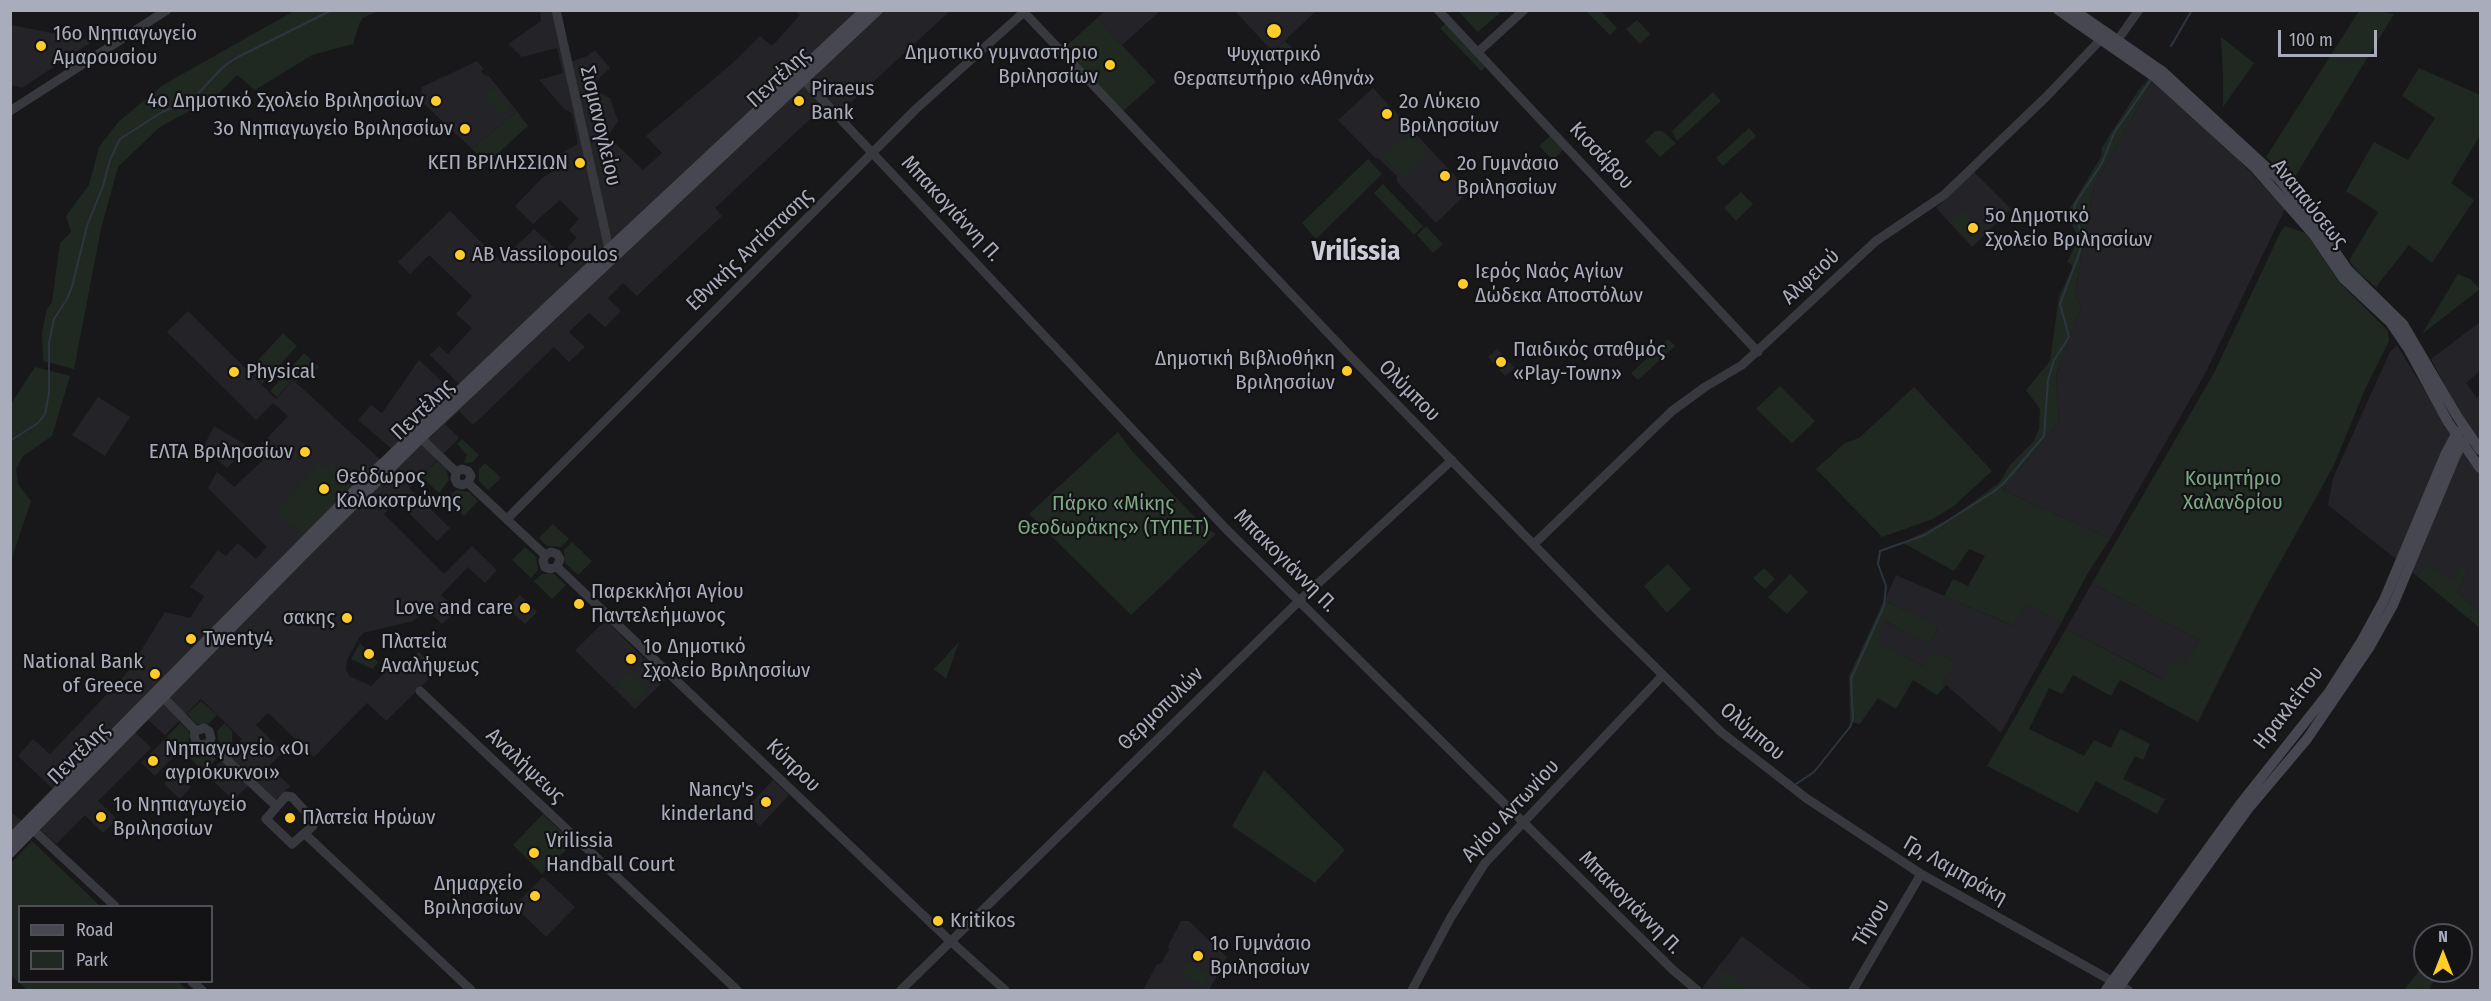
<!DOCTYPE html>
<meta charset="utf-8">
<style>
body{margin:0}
#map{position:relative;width:2491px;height:1001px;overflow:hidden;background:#18181a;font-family:"Fira Sans Condensed",sans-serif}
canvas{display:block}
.frame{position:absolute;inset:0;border:12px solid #a9acbb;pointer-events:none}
.legend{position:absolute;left:18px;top:905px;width:195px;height:78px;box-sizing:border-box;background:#131215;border:2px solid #4f5057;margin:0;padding:8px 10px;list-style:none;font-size:18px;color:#a9acbb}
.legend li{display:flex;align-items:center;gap:12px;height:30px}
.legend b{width:30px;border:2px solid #4f5057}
.north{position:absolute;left:2413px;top:923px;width:60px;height:60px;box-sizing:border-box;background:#131215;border:2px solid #4f5057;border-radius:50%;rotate:0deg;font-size:16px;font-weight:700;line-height:24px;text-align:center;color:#a9acbb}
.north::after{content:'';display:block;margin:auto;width:21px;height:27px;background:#ffcc2b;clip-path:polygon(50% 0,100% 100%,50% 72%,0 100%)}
.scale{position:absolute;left:2278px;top:30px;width:99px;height:27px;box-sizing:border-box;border:3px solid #a9acbb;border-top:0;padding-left:8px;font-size:18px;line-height:21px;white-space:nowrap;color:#a9acbb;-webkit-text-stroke:4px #131215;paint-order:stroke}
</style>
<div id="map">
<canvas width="2491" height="1001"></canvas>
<div class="frame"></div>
<ul class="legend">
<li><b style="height:8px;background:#464750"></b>Road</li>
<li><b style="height:16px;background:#1f2921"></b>Park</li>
</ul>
<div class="north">N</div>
<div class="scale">100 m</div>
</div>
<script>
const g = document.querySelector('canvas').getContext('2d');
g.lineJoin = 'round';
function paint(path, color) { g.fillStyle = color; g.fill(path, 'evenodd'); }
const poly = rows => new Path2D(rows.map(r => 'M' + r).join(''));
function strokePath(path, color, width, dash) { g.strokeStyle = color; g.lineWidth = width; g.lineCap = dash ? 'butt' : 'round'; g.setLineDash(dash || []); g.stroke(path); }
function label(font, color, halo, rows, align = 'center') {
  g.font = font + ' "Fira Sans Condensed",sans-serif'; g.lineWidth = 4.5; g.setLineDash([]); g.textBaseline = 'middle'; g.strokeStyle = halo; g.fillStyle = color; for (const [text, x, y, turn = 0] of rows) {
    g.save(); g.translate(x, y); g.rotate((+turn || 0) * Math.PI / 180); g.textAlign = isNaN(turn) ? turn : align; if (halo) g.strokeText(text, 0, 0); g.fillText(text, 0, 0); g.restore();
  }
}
const built = poly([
 [540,11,559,11,570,62,587,56,595,50,610,68,589,88,610,98,618,121,608,136,643,170,662,153,646,136,736,60,760,36,772,46,800,15,795,11,950,11,833,119,822,108,715,208,722,216,637,296,623,283,608,298,621,311,605,327,589,313,569,332,585,347,569,362,554,347,473,425,459,411,445,424,459,438,409,488,450,528,437,541,397,501,384,514,444,574,472,546,497,570,485,583,468,567,441,595,457,610,442,624,427,610,413,621,363,633,359,638,347,660,346,669,349,676,371,686,388,669,405,666,419,652,438,670,386,721,367,703,314,757,268,713,256,725,283,752,269,766,290,786,270,806,248,786,233,800,207,775,242,739,201,699,165,735,147,719,135,732,151,748,98,801,117,819,103,833,85,815,56,844,33,823,11,847,11,812,22,821,53,789,18,756,33,739,50,754,127,673,165,612,190,618,204,596,190,587,218,550,226,556,238,543,256,559,267,547,208,488,217,472,234,487,263,460,255,451,288,416,273,403,256,420,167,332,188,311,276,399,293,380,381,460,392,449,358,420,371,405,382,413,419,360,452,391,459,384,430,355,439,346,448,354,472,328,456,314,472,296,429,255,410,274,398,262,450,211,500,261,534,229,561,254,577,238,569,230,579,219,560,200,533,224,515,206,542,178,566,164,560,154,578,144,572,113,564,109,539,80,563,73,557,48,522,57,508,44,541,21],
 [1105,11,1160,11,1122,45,1097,18],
 [1235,11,1316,11,1273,52],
 [11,25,88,40,90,43,22,88,11,85],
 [477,61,484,69,481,71,486,76,488,75,517,111,472,149,423,103,421,93,422,87],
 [2153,81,2206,125,2285,209,2205,374,2110,539,2003,490,2059,421,2056,376,2081,307,2075,294,2094,185],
 [1373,88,1469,191,1436,223,1397,182,1397,176,1379,159,1375,158,1338,120],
 [1974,172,2011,209,1972,247,1936,208],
 [2480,322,2480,371,2466,383,2477,398,2480,394,2480,444,2460,413,2431,359],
 [2397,345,2450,432,2480,469,2480,612,2457,592,2468,570,2452,583,2428,564,2417,576,2328,505,2333,478,2375,385,2390,352],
 [1497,349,1515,368,1505,376,1488,357],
 [98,397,130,417,105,456,72,435],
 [214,426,249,447,227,468,203,448],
 [1896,575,2011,625,2027,602,2061,623,2001,733,1943,682,1954,663,1924,667,1876,641,1884,621,1930,643,1938,628,1885,600],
 [2092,583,2199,640,2185,666,2163,679,2066,629],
 [520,595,537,612,525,624,507,608],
 [606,620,665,680,635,709,575,650],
 [167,737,180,750,155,776,141,763],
 [175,772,191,787,180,799,164,784],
 [773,780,789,795,760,826,744,811],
 [543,877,575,907,546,937,514,906],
 [1181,921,1189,921,1227,957,1209,990,1143,990,1157,964,1161,964,1169,949,1168,946],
 [1742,936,1810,988,1809,990,1705,990,1702,988]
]);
const green = poly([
 [294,11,378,11,363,18,359,24,353,44,312,55,255,90,237,75,204,108,189,111,160,127,118,167,101,229,74,369,43,361,42,332,47,309,52,302,60,243,71,232,66,216,89,185,99,147,119,121,163,85],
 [1458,11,1502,11,1478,32],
 [1586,11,1601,11,1617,28,1610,35],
 [2359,11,2378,11,2394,14,2293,180,2266,157],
 [1097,18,1156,82,1123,111,1064,48],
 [1637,20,1650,34,1640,44,1626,29],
 [1445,24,1485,67,1481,71,1440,28],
 [2221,37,2254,63,2223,107,2223,75],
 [1285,41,1298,54,1288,64,1275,50],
 [2419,68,2480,95,2480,136,2451,183,2474,200,2432,263,2409,245,2376,287,2360,274,2350,262,2350,259,2378,212,2346,191,2374,142,2408,160,2435,118,2402,96],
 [2149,78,2153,81,2094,185,2075,294,2081,307,2056,376,2059,421,2003,490,2110,539,2088,573,2061,623,2027,603,2012,625,1944,596,1953,579,1968,586,1985,556,1969,549,1954,571,1903,543,1953,517,2000,482,2010,465,2033,442,2039,429,2040,409,2026,390,2050,361,2059,296,2072,269,2072,265,2067,262,2074,248,2077,235,2067,213,2101,157,2102,147,2138,91],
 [491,88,511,107,503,115,483,96],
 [1713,92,1721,101,1677,141,1672,131],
 [517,111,528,126,486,164,472,149],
 [1749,128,1756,136,1723,166,1716,158],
 [1655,131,1662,131,1676,143,1660,157,1645,141],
 [1410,134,1428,154,1402,178,1383,157],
 [1550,136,1563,150,1553,160,1539,146],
 [1368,159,1382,174,1316,239,1302,223],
 [1383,184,1423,226,1414,235,1374,193],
 [1741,192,1753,204,1736,221,1724,208],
 [1962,210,1983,232,1971,244,1950,222],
 [1426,226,1443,244,1433,253,1417,235],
 [2285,226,2306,233,2339,282,2388,331,2389,341,2366,387,2334,465,2257,604,2198,722,2120,680,2111,696,2073,675,2062,694,2049,688,2029,729,2084,756,2094,740,2111,748,2120,729,2150,744,2143,760,2135,756,2123,779,2165,799,2157,814,2096,781,2078,813,1987,766,2066,629,2162,679,2173,659,2185,665,2199,640,2092,583,2214,373,2281,231],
 [2458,274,2470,279,2480,289,2422,334],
 [283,333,297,346,262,384,249,370],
 [1668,339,1675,346,1638,380,1631,373],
 [304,353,319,367,316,370,310,366,296,382,293,379,277,397,270,391],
 [35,367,70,376,52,436,23,456,16,469,18,484,31,501,11,560,11,404],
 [1780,386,1815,421,1792,443,1756,409],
 [1914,387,1992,471,1955,505,1933,519,1882,537,1816,469,1845,443,1859,438],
 [1118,432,1131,450,1205,528,1216,534,1131,615,1029,514],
 [462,439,479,455,473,462,464,463,467,455,457,444],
 [437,461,446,469,449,480,439,493,421,476],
 [332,462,356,485,303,535,277,510,319,463,325,469],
 [485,463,501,478,488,490,479,481,479,469],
 [456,490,469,492,478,501,464,516,447,499],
 [553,524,569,539,561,547,547,546,539,538],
 [572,542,592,561,578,575,565,563,564,550],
 [525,547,536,557,538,570,531,578,512,560],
 [1668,564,1691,589,1667,613,1644,586],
 [2428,564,2452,582,2461,566,2468,570,2457,592,2480,612,2480,628,2417,576],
 [1764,568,1775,579,1765,589,1753,578],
 [542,574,554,574,566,585,552,599,534,581],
 [1790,574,1808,592,1787,614,1768,597],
 [1884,600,1938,627,1930,644,1885,621,1877,641,1924,667,1934,651,1955,663,1943,682,1946,685,1937,695,1913,680,1896,709,1878,698,1860,724,1850,722,1849,676],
 [959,642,946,679,934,669],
 [360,643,378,662,373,669,351,659],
 [630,672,648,689,635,703,617,686],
 [201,701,217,715,207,725,197,724,187,714],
 [180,723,189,731,189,741,180,750,167,737],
 [225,723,232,731,232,744,226,750,218,740,217,731],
 [194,750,208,750,216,759,204,772,188,756],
 [1264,770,1345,850,1315,883,1232,826],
 [543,814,573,843,542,874,513,845],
 [32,841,100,906,20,906,20,982,178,982,187,990,27,990,11,975,11,863],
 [1187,963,1209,974,1203,986,1181,974],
 [2425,963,2425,971,2439,971,2429,990,2404,990],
 [1725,970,1747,987,1744,990,1722,990,1714,985]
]);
const stream = poly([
 [2171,46,2192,10],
 [10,441,38,423,45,414,49,393,49,342,54,319,67,299,72,287,87,226,103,186,110,160,120,139,162,112,192,100,223,67,236,58,332,10],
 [1796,784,1814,772,1850,727,1853,719,1851,679,1884,606,1886,586,1878,564,1880,551,1925,535,1993,492,2003,484,2044,436,2048,380,2054,360,2069,337,2060,304,2080,251,2081,232,2074,212,2075,204,2102,163,2114,133,2150,81]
]);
const tertiary = poly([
 [556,10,609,249,612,253],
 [1022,10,1348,354,1605,618,1721,732,1806,798,1921,874,2128,990],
 [1438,10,1758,352],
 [2114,45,2139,10],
 [1478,52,1524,10],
 [800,76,1226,529,1673,970,1697,990],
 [10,111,167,10],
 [415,437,425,442,456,472],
 [456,472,462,469,468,471,471,476,468,483],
 [456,472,455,479,457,483,462,485,468,483],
 [468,483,545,555],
 [507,519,916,109,1024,12],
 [1534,544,1672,411,1705,387,1742,365,1876,241,1944,195,2047,96,2105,35],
 [545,555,551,552,557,554,560,559,557,567],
 [545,555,543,561,545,567,550,569,557,567],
 [557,567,947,938,1005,990],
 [420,691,737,990],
 [160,694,196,731],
 [196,731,194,735,196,743,201,745,209,743],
 [196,731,204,728,209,731,211,738,209,743],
 [209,743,276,806],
 [286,796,292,797,314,821,313,826,292,844,266,819,286,796],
 [29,826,115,906],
 [305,834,471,990],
 [192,982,202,990],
 [901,990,1299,601,1452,460],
 [1412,990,1451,917,1485,863,1663,675],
 [1853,990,1921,874]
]);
const secondary = poly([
 [2058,10,2156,78,2254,167,2313,234,2343,278,2390,322,2409,350,2448,422,2480,468],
 [2074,10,2162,71,2279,179,2320,230,2348,270,2403,324,2457,416,2480,450],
 [10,839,362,483,550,304,865,10],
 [10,853,307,551,421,438,878,10],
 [2106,990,2241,803,2329,692,2361,642,2384,600,2446,453,2456,434,2465,428],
 [2117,990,2248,809,2307,739,2369,648,2393,605,2455,457,2462,443,2471,437]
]);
const markers = [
 [1274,31,8,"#ffcc2b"],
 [41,46,6,"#ffcc2b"],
 [1110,65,6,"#ffcc2b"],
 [436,101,6,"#ffcc2b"],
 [799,101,6,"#ffcc2b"],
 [1387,114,6,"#ffcc2b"],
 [465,129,6,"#ffcc2b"],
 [580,163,6,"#ffcc2b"],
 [1445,176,6,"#ffcc2b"],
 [1973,228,6,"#ffcc2b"],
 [460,255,6,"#ffcc2b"],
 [1463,284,6,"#ffcc2b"],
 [1501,362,6,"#ffcc2b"],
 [1347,371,6,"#ffcc2b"],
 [234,372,6,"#ffcc2b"],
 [305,452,6,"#ffcc2b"],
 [324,489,6,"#ffcc2b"],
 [579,604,6,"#ffcc2b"],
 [525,608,6,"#ffcc2b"],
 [347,618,6,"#ffcc2b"],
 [191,639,6,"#ffcc2b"],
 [369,654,6,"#ffcc2b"],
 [631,659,6,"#ffcc2b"],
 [155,674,6,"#ffcc2b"],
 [153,761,6,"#ffcc2b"],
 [766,802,6,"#ffcc2b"],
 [101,817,6,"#ffcc2b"],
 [290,818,6,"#ffcc2b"],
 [534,853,6,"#ffcc2b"],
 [535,896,6,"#ffcc2b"],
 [938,921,6,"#ffcc2b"],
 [1198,956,6,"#ffcc2b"]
];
const poiNames = [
 ["16ο Νηπιαγωγείο",53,34],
 ["Αμαρουσίου",53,58],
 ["Δημοτικό γυμναστήριο",1098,53,"right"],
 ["Βριλησσίων",1098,77,"right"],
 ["Ψυχιατρικό",1274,55,"center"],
 ["Θεραπευτήριο «Αθηνά»",1274,79,"center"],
 ["Piraeus",811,89],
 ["Bank",811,113],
 ["4o Δημοτικό Σχολείο Βριλησσίων",424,101,"right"],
 ["2ο Λύκειο",1399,102],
 ["Βριλησσίων",1399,126],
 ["3ο Νηπιαγωγείο Βριλησσίων",453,129,"right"],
 ["ΚΕΠ ΒΡΙΛΗΣΣΙΩΝ",568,163,"right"],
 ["2ο Γυμνάσιο",1457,164],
 ["Βριλησσίων",1457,188],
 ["5ο Δημοτικό",1985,216],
 ["Σχολείο Βριλησσίων",1985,240],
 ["AB Vassilopoulos",472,255],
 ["Ιερός Ναός Αγίων",1475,272],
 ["Δώδεκα Αποστόλων",1475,296],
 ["Παιδικός σταθμός",1513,350],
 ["«Play-Town»",1513,374],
 ["Δημοτική Βιβλιοθήκη",1335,359,"right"],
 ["Βριλησσίων",1335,383,"right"],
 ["Physical",246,372],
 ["ΕΛΤΑ Βριλησσίων",293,452,"right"],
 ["Θεόδωρος",336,477],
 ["Κολοκοτρώνης",336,501],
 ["Παρεκκλήσι Αγίου",591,592],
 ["Παντελεήμωνος",591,616],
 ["Love and care",513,608,"right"],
 ["σακης",335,618,"right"],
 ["Twenty4",203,639],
 ["Πλατεία",381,642],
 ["Αναλήψεως",381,666],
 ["1ο Δημοτικό",643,647],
 ["Σχολείο Βριλησσίων",643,671],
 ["National Bank",143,662,"right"],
 ["of Greece",143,686,"right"],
 ["Νηπιαγωγείο «Οι",165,749],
 ["αγριόκυκνοι»",165,773],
 ["Nancy's",754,790,"right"],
 ["kinderland",754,814,"right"],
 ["1ο Νηπιαγωγείο",113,805],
 ["Βριλησσίων",113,829],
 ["Πλατεία Ηρώων",302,818],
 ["Vrilissia",546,841],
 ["Handball Court",546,865],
 ["Δημαρχείο",523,884,"right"],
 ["Βριλησσίων",523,908,"right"],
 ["Kritikos",950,921],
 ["1ο Γυμνάσιο",1210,944],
 ["Βριλησσίων",1210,968]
];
const streetNames = [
 ["Πεντέλης",779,78,-43],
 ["Σισμανογλείου",600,126,77],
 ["Κισσάβου",1601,156,47],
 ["Αναπαύσεως",2309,204,51],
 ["Μπακογιάννη Π.",951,209,47],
 ["Εθνικής Αντίστασης",750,250,-44],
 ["Αλφειού",1811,277,-43],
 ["Ολύμπου",1409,391,45],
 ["Πεντέλης",423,410,-44],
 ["Μπακογιάννη Π.",1285,561,45],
 ["Ηρακλείτου",2289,708,-52],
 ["Θερμοπυλών",1161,709,-44],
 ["Ολύμπου",1752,732,40],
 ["Πεντέλης",79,754,-45],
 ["Αναλήψεως",525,766,43],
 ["Κύπρου",793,766,44],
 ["Αγίου Αντωνίου",1511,811,-47],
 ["Γρ, Λαμπράκη",1955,871,30],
 ["Μπακογιάννη Π.",1630,903,45],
 ["Τήνου",1872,923,-59]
];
const parkNames = [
 ["Κοιμητήριο",2233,479],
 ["Χαλανδρίου",2233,503],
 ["Πάρκο «Μίκης",1113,504],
 ["Θεοδωράκης» (ΤΥΠΕΤ)",1113,528]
];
const districtNames = [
 ["Vrilíssia",1356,252]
];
paint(built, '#242327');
paint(green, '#1f2921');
strokePath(stream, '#2c3540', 2);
strokePath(tertiary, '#38393f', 9);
strokePath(secondary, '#464750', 10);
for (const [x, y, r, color] of markers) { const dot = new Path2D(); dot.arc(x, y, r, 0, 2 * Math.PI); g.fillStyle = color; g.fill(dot); strokePath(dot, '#131215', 2); }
label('21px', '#a9acbb', '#131215', poiNames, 'left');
label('21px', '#a9acbb', '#131215', streetNames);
label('21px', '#7ea884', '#131215', parkNames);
label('bold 27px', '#caccd7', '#131215', districtNames);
</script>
